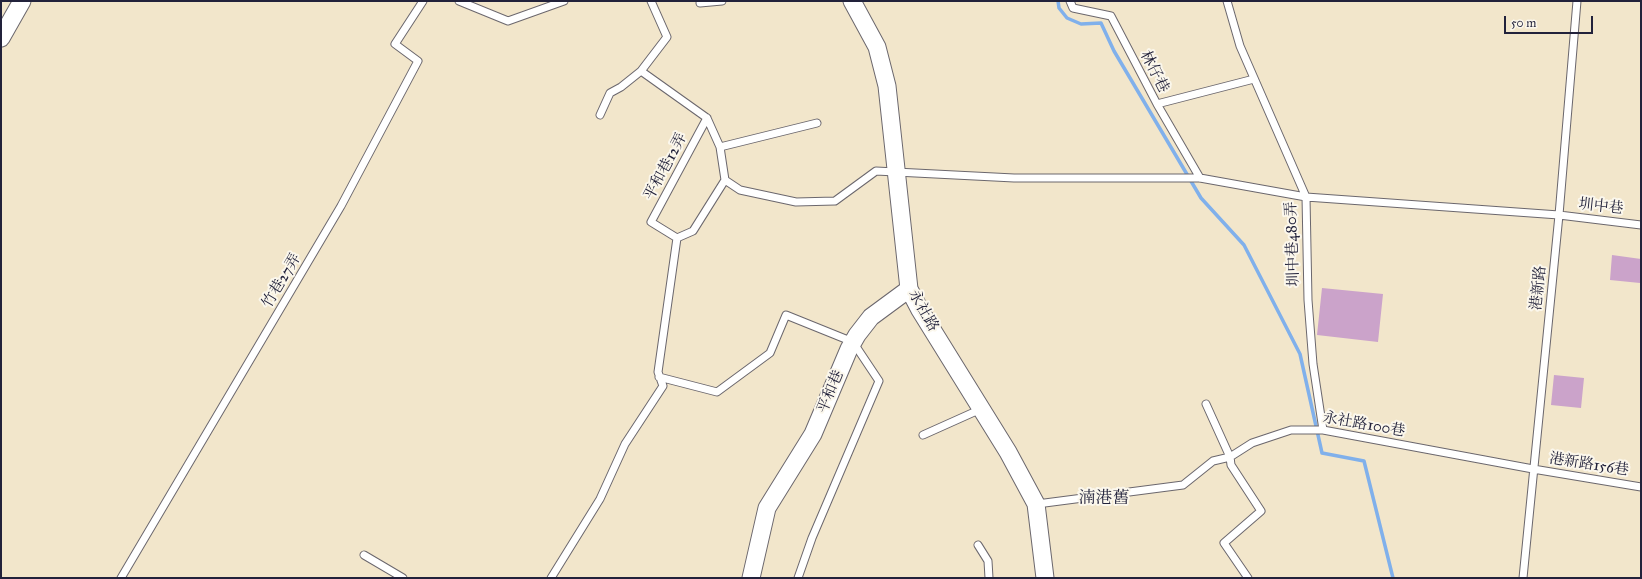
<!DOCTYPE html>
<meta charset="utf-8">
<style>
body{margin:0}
#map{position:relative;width:1642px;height:579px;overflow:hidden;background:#f2e6cb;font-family:"IM FELL Great Primer",serif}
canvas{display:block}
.frame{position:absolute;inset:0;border:2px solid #22223b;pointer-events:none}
.scale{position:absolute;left:1504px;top:16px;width:89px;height:18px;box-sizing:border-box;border:2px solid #22223b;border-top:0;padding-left:5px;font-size:12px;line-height:14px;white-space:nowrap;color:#22223b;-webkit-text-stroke:3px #fbf7ec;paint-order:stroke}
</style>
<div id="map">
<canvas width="1642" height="579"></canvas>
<div class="frame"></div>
<div class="scale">50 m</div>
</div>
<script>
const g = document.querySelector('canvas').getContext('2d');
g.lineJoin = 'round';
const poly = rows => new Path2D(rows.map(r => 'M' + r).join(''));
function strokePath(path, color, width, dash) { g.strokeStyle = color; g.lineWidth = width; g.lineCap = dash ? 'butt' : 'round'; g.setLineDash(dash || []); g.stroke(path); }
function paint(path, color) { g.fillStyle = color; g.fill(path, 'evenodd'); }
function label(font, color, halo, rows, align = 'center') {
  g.font = font + ' "IM FELL Great Primer","Noto Serif TC",serif'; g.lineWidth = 4; g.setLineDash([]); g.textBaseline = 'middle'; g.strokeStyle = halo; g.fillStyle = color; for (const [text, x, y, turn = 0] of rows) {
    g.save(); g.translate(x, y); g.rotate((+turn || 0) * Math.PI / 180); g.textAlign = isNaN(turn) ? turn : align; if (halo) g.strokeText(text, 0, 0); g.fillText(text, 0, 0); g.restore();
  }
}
const stream = poly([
 [1058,1,1059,8,1067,18,1081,24,1101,23,1114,51,1201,198,1244,245,1300,354,1322,453,1364,461,1393,578]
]);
const building = poly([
 [1612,255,1641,259,1640,283,1610,280],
 [1322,288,1383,294,1378,342,1317,335],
 [1554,375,1584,378,1581,408,1551,405]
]);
const service = poly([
 [459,1,508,21,564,1],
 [1070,1,1073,8,1111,16,1157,104,1200,178],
 [1227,1,1240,46,1306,197,1308,300,1313,364,1323,430],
 [700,3,722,1],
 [1157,104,1254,79],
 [600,115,610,93,621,87,641,71],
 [707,118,720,147,725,180],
 [720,147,817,123],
 [677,238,693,231,725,180,740,190,796,202,835,201,876,171,1014,178,1200,178,1306,197,1559,215,1641,225],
 [659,377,717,392,770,353,786,315,853,342,879,381,812,538,798,578],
 [1206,404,1230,457,1231,465,1261,511,1224,543,1248,578],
 [923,435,981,409],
 [1037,504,1183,485,1213,461,1230,457,1252,443,1291,430,1323,430,1533,469,1641,487],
 [978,545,988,561,989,578],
 [364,555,403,578],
 [121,578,341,206,418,61,395,44,423,1],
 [551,578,600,499,625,444,663,386,658,372,677,238,651,222,707,118,641,71,667,37,651,1],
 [1523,578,1559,215,1577,1]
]);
const tertiary = poly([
 [852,1,877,47,887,86,909,289,920,310,1008,452,1036,504,1045,578],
 [1,38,22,1],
 [751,578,767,508,813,434,849,349,857,335,871,317,909,289]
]);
const streetNames = [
 ["林仔巷",1154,72,63],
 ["平和巷12弄",666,167,-62],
 ["圳中巷",1601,207,6],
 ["圳中巷480弄",1293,244,-92],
 ["竹巷27弄",282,281,-59],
 ["港新路",1539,288,-84],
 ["永社路",923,311,61],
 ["平和巷",831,392,-67],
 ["永社路100巷",1364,425,10],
 ["港新路156巷",1589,465,9]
];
const quarterNames = [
 ["湳港舊",1104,499]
];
strokePath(stream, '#80b0eb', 3.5);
paint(building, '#cba3ca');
strokePath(service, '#6b676d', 9);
strokePath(tertiary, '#6b676d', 19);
strokePath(service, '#fff', 7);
strokePath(tertiary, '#fff', 17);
label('15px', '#22223b', '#fbf7ec', streetNames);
label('17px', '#22223b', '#fbf7ec', quarterNames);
</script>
